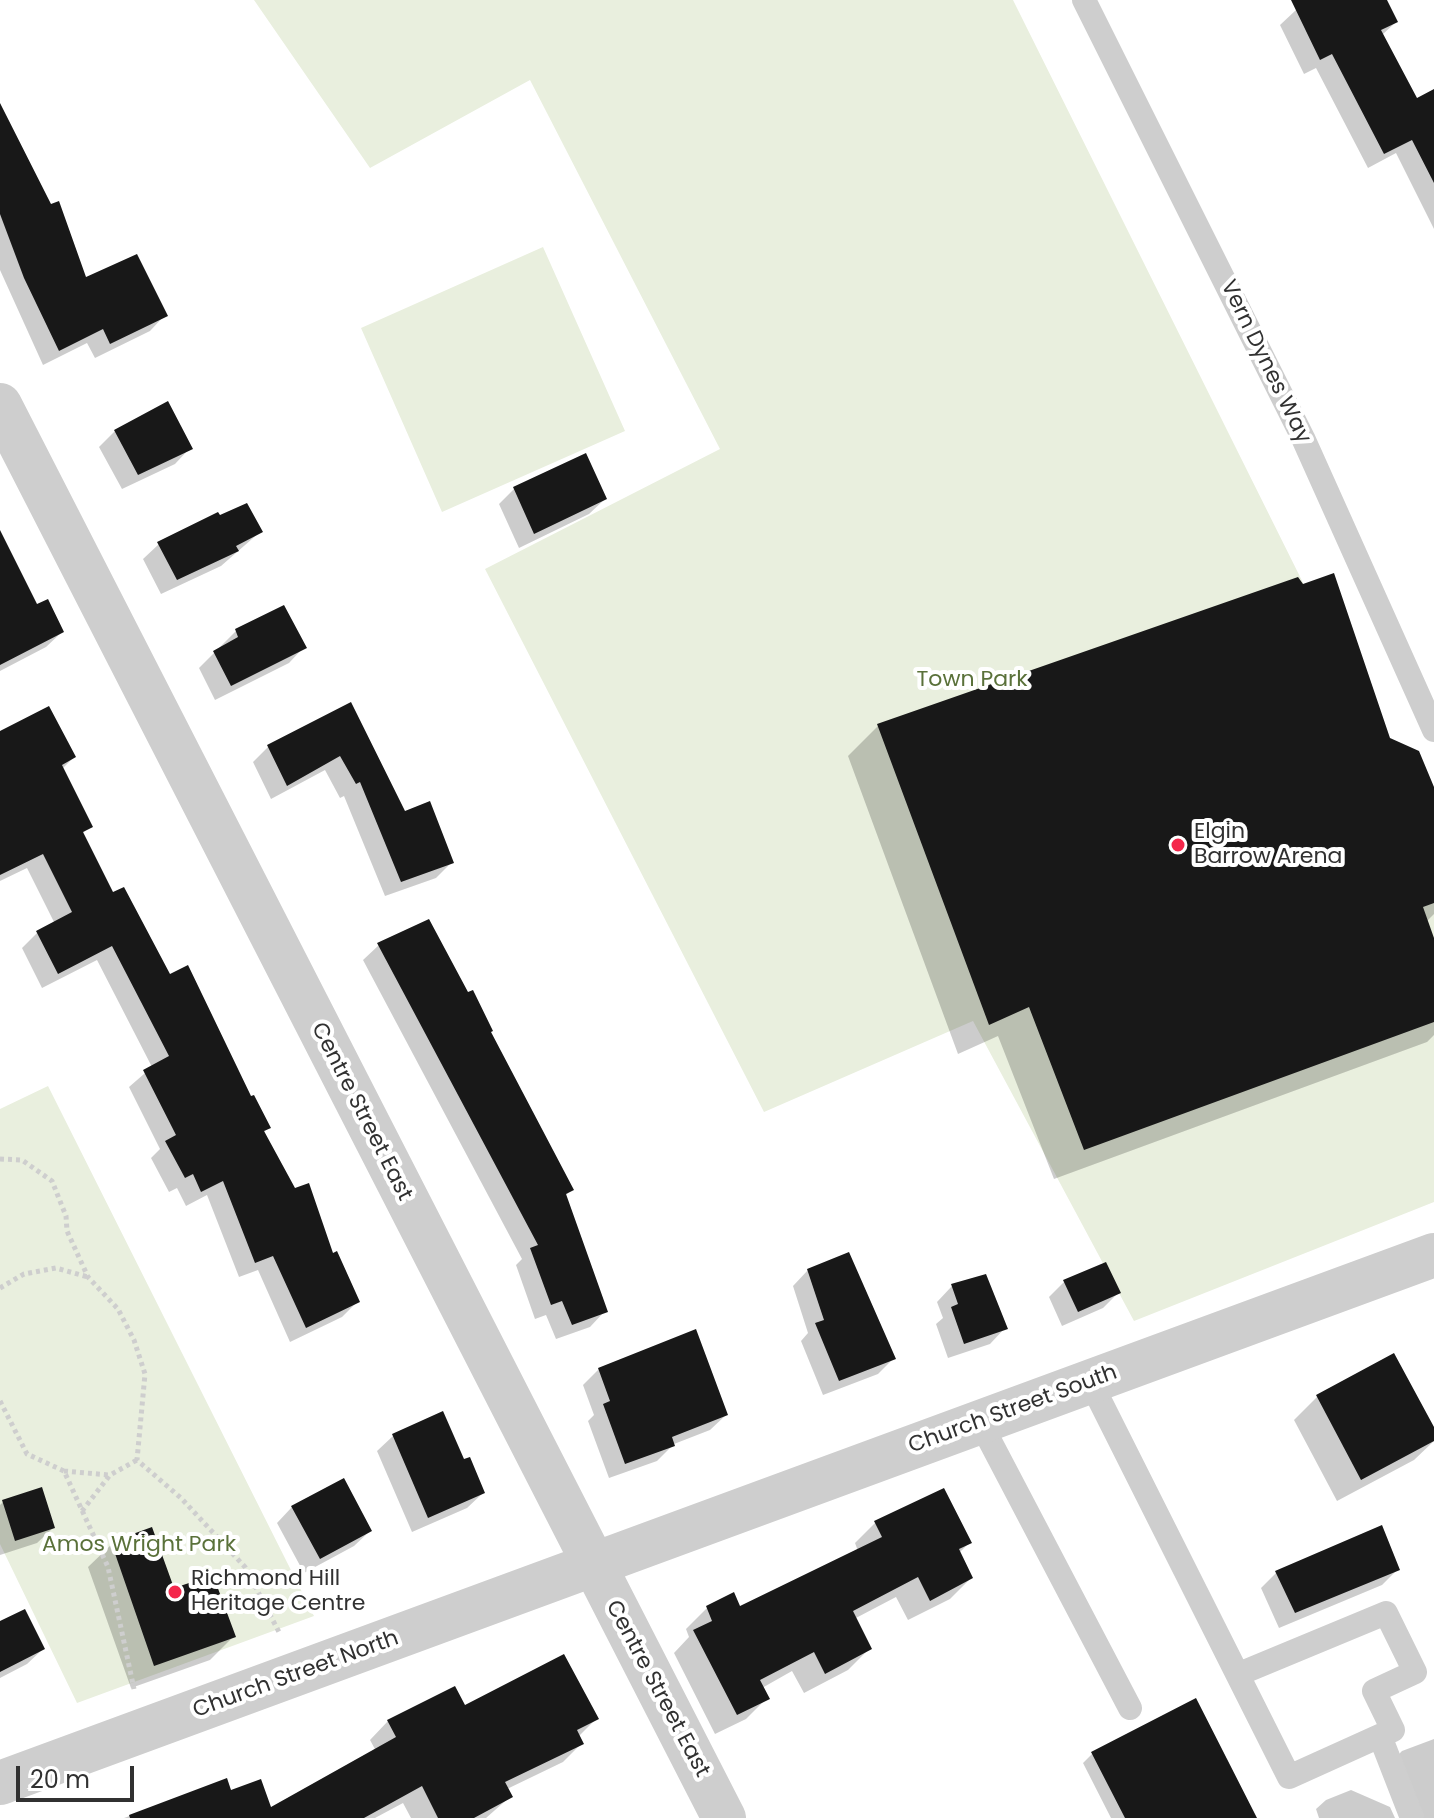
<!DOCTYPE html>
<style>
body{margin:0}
#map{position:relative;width:1434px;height:1818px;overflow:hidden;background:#fff;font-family:Poppins,sans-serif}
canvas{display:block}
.scale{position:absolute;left:16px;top:1766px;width:118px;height:36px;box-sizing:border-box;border:4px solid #313131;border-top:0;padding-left:10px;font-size:24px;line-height:28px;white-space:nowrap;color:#313131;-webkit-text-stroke:6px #fff;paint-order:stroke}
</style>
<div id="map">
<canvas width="1434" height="1818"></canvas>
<div class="scale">20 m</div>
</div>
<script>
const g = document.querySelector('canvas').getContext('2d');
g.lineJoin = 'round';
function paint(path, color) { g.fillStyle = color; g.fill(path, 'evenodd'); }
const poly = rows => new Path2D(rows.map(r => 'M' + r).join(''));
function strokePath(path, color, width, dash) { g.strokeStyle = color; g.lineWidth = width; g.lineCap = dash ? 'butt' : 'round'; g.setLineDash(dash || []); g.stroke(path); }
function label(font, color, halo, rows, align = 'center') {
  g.font = font + ' Poppins,sans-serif'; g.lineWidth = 8; g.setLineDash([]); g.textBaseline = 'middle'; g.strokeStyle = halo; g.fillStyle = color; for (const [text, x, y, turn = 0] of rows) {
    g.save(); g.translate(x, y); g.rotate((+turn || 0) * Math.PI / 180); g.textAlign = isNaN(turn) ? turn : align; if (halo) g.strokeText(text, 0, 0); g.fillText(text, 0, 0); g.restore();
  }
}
const green = poly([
 [254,0,1013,0,1434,846,1434,1202,1134,1321,973,1021,764,1112,485,569,720,449,530,80,370,168],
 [543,247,625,431,442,512,361,328],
 [48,1086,314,1616,77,1703,0,1544,0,1109]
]);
const shadow = poly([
 [1298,0,1385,0,1396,22,1382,35,1416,100,1434,110,1434,229,1396,153,1368,168,1316,68,1304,74,1280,25,1296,10],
 [0,139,85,280,165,315,150,331,95,358,87,343,43,365,0,270],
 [115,431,190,448,175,464,122,489,99,447],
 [514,489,605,499,589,514,519,548,499,504],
 [260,532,221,566,161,594,143,559,159,544],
 [0,534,36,607,62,632,46,647,0,671],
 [1297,579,1389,739,1434,793,1434,914,1426,922,1434,944,1434,1035,1427,1042,1054,1179,998,1036,958,1054,848,756,878,726],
 [236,631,304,647,289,663,215,700,199,668],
 [350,705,404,813,452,862,436,878,385,896,344,796,340,798,325,770,271,799,253,762,268,747],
 [0,733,74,757,62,769,90,826,82,834,112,894,269,1127,263,1133,357,1302,342,1317,290,1342,258,1270,239,1277,207,1195,186,1206,177,1188,169,1192,151,1158,160,1149,129,1087,152,1067,97,960,42,988,22,948,37,933,55,924,27,868,0,881],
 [379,945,489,1032,572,1189,564,1197,605,1311,590,1327,556,1339,546,1315,535,1319,516,1265,522,1259,363,960],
 [808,1270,894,1358,878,1374,823,1395,801,1341,808,1333,793,1286],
 [1065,1281,1118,1293,1103,1308,1062,1326,1049,1297],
 [952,1286,1005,1328,990,1344,948,1358,936,1324,943,1318,937,1302],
 [599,1369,726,1415,710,1430,674,1444,657,1461,609,1478,588,1421,594,1415,583,1385],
 [1317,1397,1434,1431,1434,1441,1414,1460,1337,1501,1294,1420],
 [393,1436,463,1462,483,1493,467,1508,412,1532,377,1451],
 [3,1502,53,1528,37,1543,0,1555,0,1505],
 [292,1507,370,1531,354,1546,304,1573,277,1523],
 [875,1523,970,1542,959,1553,971,1578,950,1599,908,1620,896,1597,854,1619,869,1649,848,1670,804,1693,792,1671,762,1688,767,1698,746,1719,715,1734,674,1653,689,1637,686,1629,707,1608,733,1595,740,1608,858,1551,855,1543],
 [112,1544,173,1591,233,1637,210,1660,131,1688,88,1567],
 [1397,1570,1382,1585,1279,1628,1261,1588,1276,1573],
 [0,1623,43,1649,27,1664,0,1678],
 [464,1708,597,1718,578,1737,581,1744,563,1762,507,1789,511,1796,486,1818,411,1818,403,1803,375,1818,124,1818,226,1781,230,1792,270,1810,376,1751,370,1740,388,1721],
 [1434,1739,1434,1818,1416,1818,1393,1760,1402,1751],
 [1092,1754,1255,1818,1111,1818,1083,1763],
 [1351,1790,1390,1807,1395,1818,1319,1818,1316,1809,1326,1800]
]);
const building = poly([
 [1291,0,1387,0,1398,22,1381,30,1417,98,1434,89,1434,183,1412,140,1384,154,1332,54,1320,60],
 [0,103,51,204,59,201,86,277,137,254,168,316,110,344,103,329,59,351,24,278,0,214],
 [168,401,193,449,138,475,114,430],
 [586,453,607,499,534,534,513,487],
 [247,503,263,532,236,546,239,551,177,580,157,542,218,512,220,515],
 [0,530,37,604,48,599,64,632,0,665],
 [1334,573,1390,738,1419,751,1434,787,1434,903,1423,907,1434,938,1434,1022,1084,1150,1029,1007,989,1025,877,724,1298,577,1303,584],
 [284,605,307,648,231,686,213,651,238,637,235,629],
 [351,702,405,811,430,801,454,863,401,882,360,782,356,784,340,756,287,786,267,745],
 [49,706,76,757,62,765,93,827,83,832,113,892,124,887,170,974,188,965,251,1096,254,1095,271,1128,264,1131,295,1188,309,1183,333,1253,337,1251,360,1302,306,1328,273,1256,255,1263,223,1181,201,1192,193,1174,185,1178,165,1141,176,1135,143,1070,169,1056,112,946,58,974,36,931,72,912,43,854,0,875,0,731],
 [429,919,468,992,473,990,493,1031,491,1032,574,1190,566,1194,608,1312,572,1325,562,1301,551,1305,530,1248,538,1245,377,943],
 [849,1252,896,1359,839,1381,815,1323,824,1320,807,1269],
 [1106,1262,1121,1293,1078,1312,1063,1280],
 [986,1274,1008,1329,964,1344,951,1307,958,1304,951,1284],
 [696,1329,728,1415,672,1437,675,1446,625,1464,603,1404,610,1401,598,1368],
 [1394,1353,1434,1427,1434,1441,1361,1480,1316,1395],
 [443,1411,464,1459,470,1457,485,1493,428,1518,392,1434],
 [344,1478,372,1531,320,1559,291,1506],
 [42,1487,55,1528,15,1541,2,1500],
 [944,1488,972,1543,959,1549,973,1578,930,1601,918,1577,853,1611,872,1649,825,1674,814,1652,760,1680,770,1699,737,1715,693,1630,712,1621,706,1606,734,1592,740,1606,882,1537,874,1521],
 [1382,1525,1400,1570,1295,1613,1275,1571],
 [152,1527,174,1588,213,1575,236,1637,154,1666,111,1542],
 [25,1609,45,1649,0,1672,0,1621],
 [564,1654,599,1719,577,1730,584,1744,505,1782,513,1797,474,1818,438,1818,422,1786,364,1818,130,1818,129,1815,227,1778,231,1790,261,1779,271,1807,396,1737,387,1720,455,1686,465,1705],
 [1196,1698,1257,1818,1125,1818,1091,1752]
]);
const path = poly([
 [0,1159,22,1160,52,1181,66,1216,67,1231,88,1277,118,1309,134,1340,145,1374,137,1460,181,1498,245,1567,280,1634],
 [0,1288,24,1274,56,1268,88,1277],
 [0,1401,27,1454,64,1471,108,1567,134,1689],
 [64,1471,109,1475],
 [82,1511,110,1475,137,1460]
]);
const lane = poly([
 [1084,0,1303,438,1434,730],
 [1090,1381,1289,1777,1393,1730,1374,1691,1415,1672,1386,1613,1239,1674],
 [980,1422,1130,1708],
 [1380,1736,1412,1818]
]);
const street = poly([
 [0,405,724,1818],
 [0,1783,1434,1255]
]);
const markers = [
 [1178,845,8,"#f4274b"],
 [175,1592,8,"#f4274b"]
];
const streetNames = [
 ["Vern Dynes Way",1265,362,64],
 ["Centre Street East",361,1112,63],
 ["Church Street South",1013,1410,-20],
 ["Church Street North",296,1675,-20],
 ["Centre Street East",657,1689,62]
];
const parkNames = [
 ["Town Park",972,680],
 ["Amos Wright Park",139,1545]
];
const poiNames = [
 ["Elgin",1194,832],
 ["Barrow Arena",1194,857],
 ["Richmond Hill",191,1579],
 ["Heritage Centre",191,1604]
];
paint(green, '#e9efde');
paint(shadow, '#0003');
paint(building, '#181818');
strokePath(path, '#cecece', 5, [4, 4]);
strokePath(lane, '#cecece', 24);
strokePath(street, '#cecece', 44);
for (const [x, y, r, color] of markers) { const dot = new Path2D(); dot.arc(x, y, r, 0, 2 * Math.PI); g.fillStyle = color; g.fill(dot); strokePath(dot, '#fff', 3); }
label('22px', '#313131', '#fff', streetNames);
label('22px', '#5a713a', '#fff', parkNames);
label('22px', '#313131', '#fff', poiNames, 'left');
</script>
